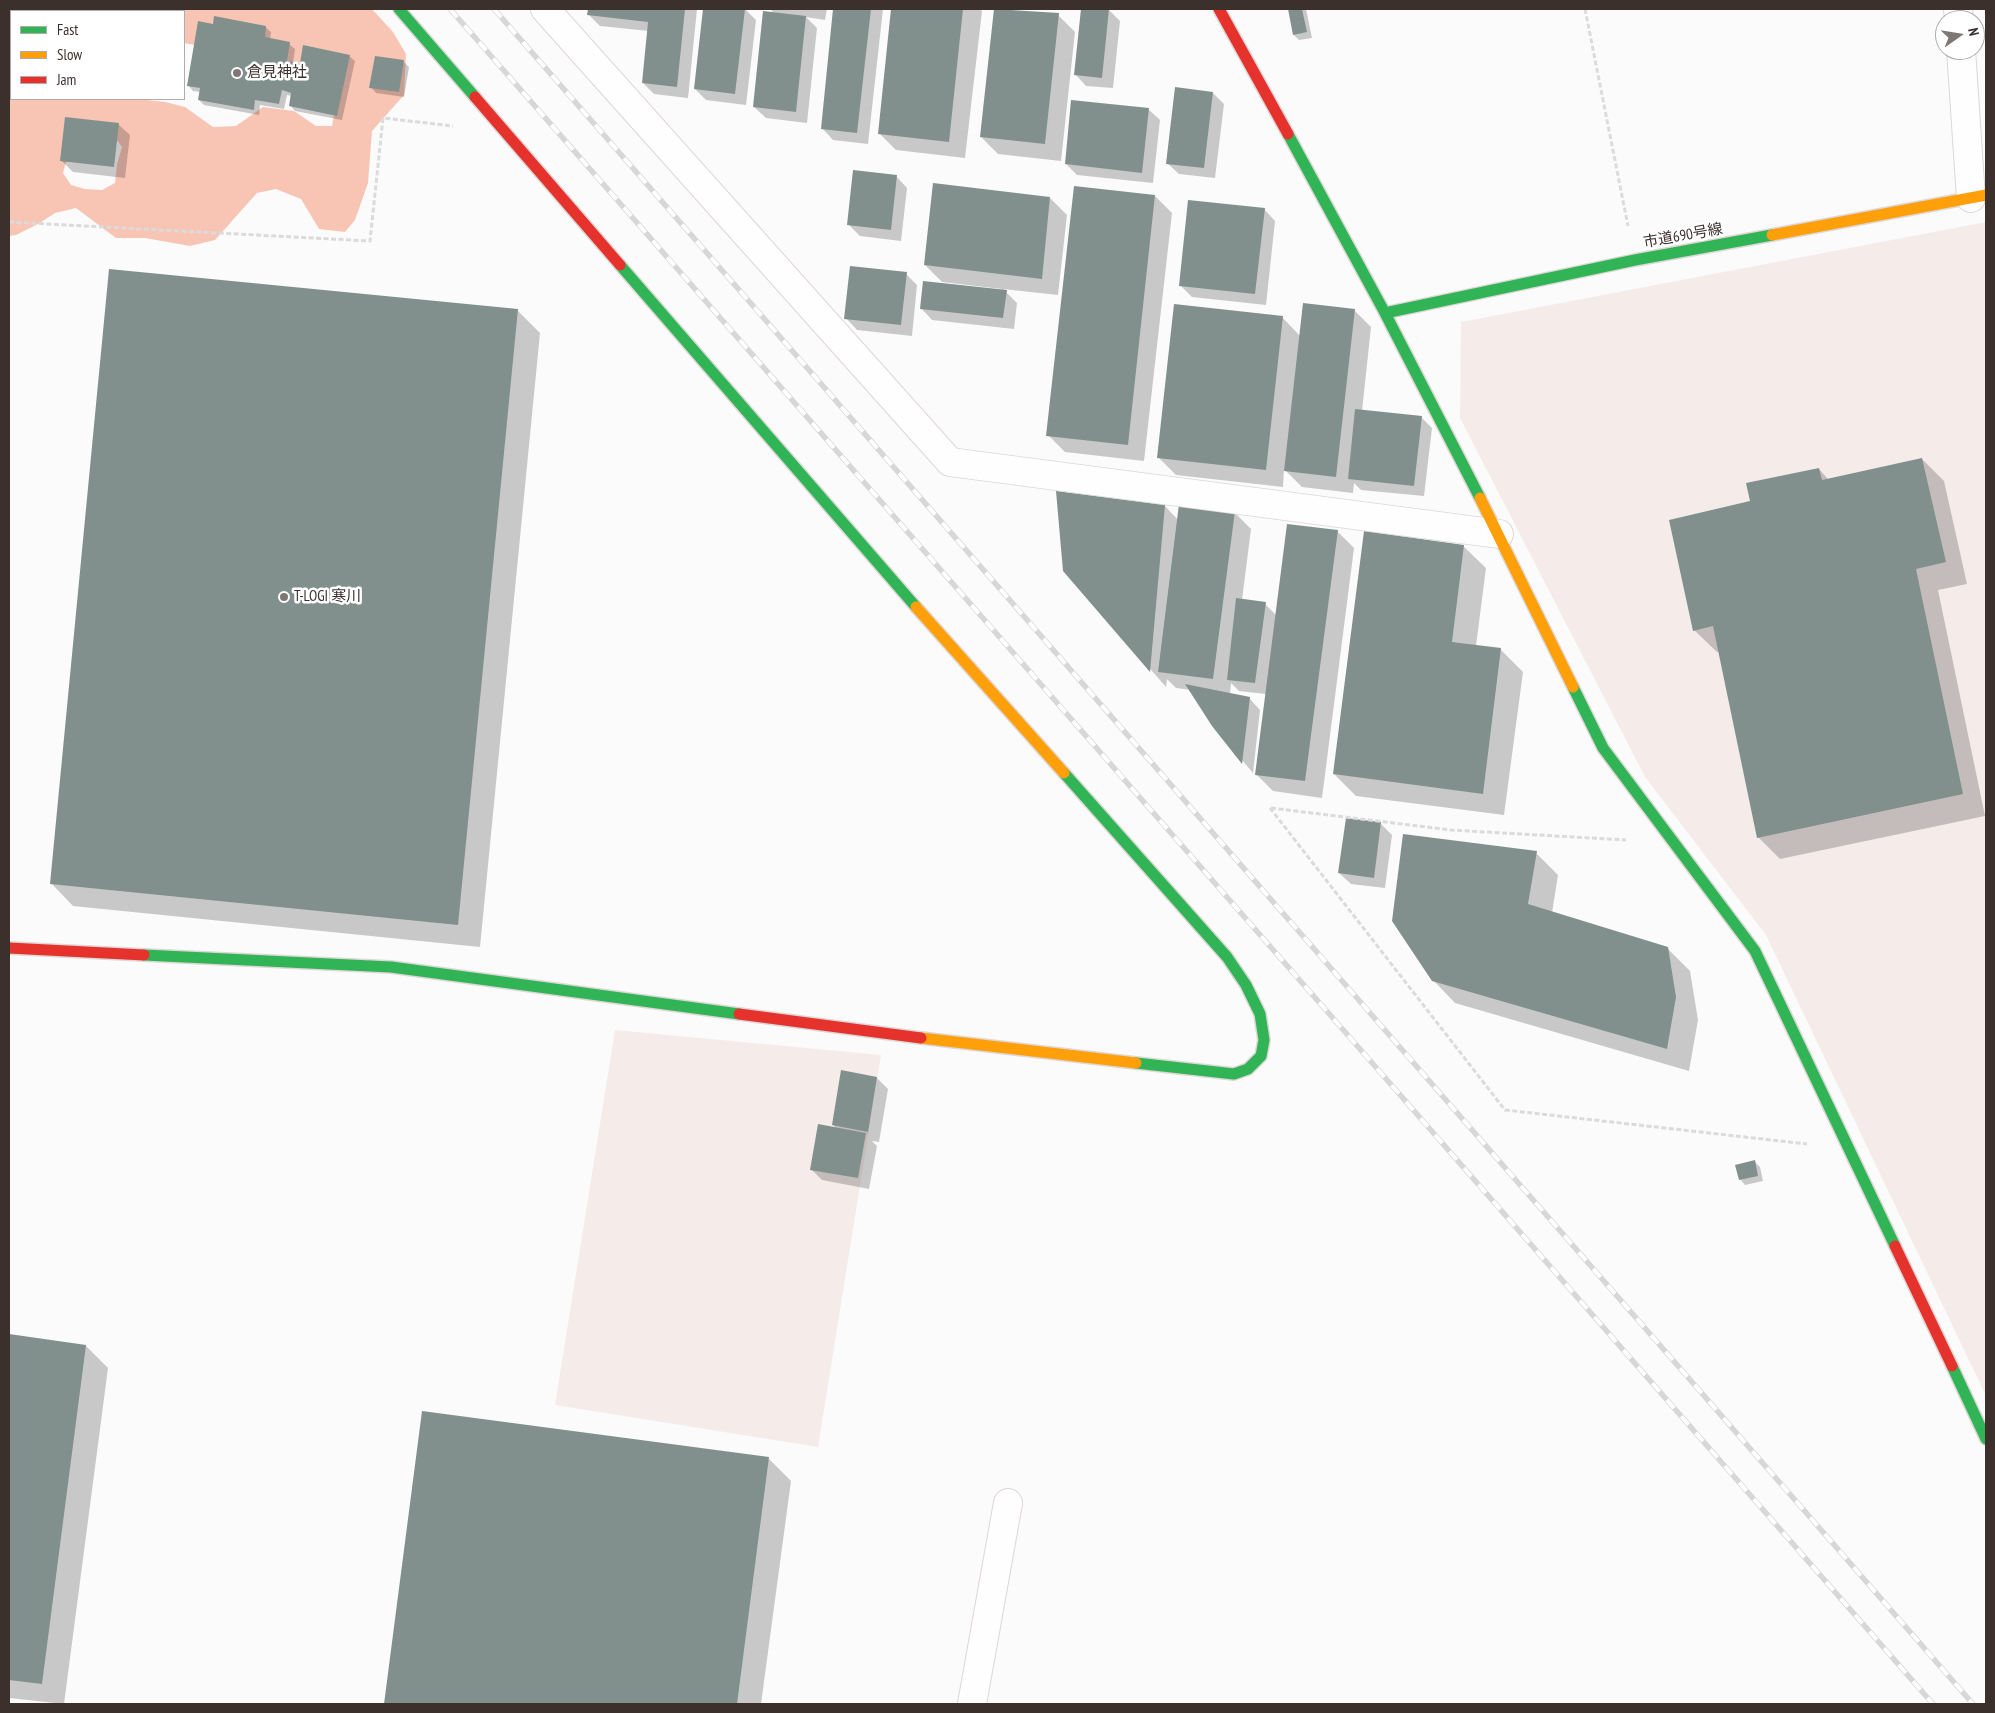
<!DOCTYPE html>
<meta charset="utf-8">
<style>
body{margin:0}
#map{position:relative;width:1995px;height:1713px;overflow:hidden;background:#fbfbfb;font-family:"PT Sans Narrow",sans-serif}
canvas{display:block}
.frame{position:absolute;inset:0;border:10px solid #3c302d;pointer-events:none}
.legend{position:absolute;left:10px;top:10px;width:175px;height:90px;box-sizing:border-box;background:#fff;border:1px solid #b1acab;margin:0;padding:6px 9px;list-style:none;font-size:15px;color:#3c302d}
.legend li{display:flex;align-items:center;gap:10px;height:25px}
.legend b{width:25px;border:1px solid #b1acab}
.north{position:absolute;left:1935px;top:10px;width:50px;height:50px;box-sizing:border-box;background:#fff;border:1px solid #b1acab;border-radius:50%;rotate:77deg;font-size:14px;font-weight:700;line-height:20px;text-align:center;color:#3c302d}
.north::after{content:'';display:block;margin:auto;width:18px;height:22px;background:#7f7775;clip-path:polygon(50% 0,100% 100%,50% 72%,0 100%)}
</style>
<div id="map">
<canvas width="1995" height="1713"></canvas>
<div class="frame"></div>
<ul class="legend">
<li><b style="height:6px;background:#30b455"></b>Fast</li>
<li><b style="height:6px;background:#ff9f0a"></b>Slow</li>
<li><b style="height:6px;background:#e5322d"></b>Jam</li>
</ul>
<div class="north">N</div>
</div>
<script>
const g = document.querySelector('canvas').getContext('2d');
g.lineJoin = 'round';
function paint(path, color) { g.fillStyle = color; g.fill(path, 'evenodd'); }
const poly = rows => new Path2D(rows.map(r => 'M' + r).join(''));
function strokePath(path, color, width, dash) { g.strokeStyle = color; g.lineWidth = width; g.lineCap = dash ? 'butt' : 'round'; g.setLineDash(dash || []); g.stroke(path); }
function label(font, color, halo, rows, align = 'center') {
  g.font = font + ' "PT Sans Narrow","Noto Sans JP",sans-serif'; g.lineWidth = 5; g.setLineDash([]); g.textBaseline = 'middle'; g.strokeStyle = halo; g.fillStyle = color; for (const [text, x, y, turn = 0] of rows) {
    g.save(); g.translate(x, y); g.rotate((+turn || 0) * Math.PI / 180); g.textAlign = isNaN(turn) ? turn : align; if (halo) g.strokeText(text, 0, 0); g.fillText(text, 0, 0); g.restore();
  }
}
const built = poly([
 [1986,222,1986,1396,1766,935,1645,777,1460,418,1461,322],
 [615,1030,881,1055,818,1447,555,1405]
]);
const forest = poly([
 [9,9,16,9,11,11,11,99,138,99,165,102,185,107,213,127,236,126,263,107,294,111,316,126,332,126,339,86,296,69,217,49,184,43,184,11,95,11,90,9,372,9,393,32,406,54,404,95,372,131,368,183,355,220,345,232,319,229,301,199,276,189,257,193,215,240,190,246,145,238,116,238,76,208,55,213,38,224,16,235,9,236],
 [116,139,122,147,117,164,115,183,102,190,85,189,71,185,63,173,68,155]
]);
const shadow = poly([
 [589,9,697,9,688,98,654,94,643,83,649,31,600,26,588,14],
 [704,9,745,9,756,20,746,105,706,100,695,89],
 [770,9,827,9,825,20,806,17,817,28,807,123,766,118,754,107,775,14],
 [835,9,883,9,868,144,833,140,822,128],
 [893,9,979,9,982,11,965,158,896,150,879,133],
 [996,9,1058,15,1075,32,1061,161,998,154,981,137],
 [1082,9,1109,10,1120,21,1113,88,1086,86,1075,74],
 [1289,9,1306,9,1312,38,1299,40,1294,35],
 [214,25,265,27,271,32,270,40,289,44,295,49,293,63,301,64,349,56,355,61,342,120,295,111,290,105,292,96,287,95,284,109,260,105,259,115,204,105,199,100,200,92,193,91,188,85],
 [404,62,409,67,404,97,376,93,371,87],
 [1213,93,1224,104,1215,178,1179,174,1167,163],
 [1148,109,1160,120,1153,183,1077,175,1066,164],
 [118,124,130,135,125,178,73,172,61,160],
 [896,176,907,188,901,241,860,236,848,224],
 [1155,196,1172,213,1144,461,1065,452,1048,435],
 [1050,198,1067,215,1058,295,1003,289,1017,303,1014,329,932,320,921,308,1002,291,1002,289,942,282,925,265],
 [1264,209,1275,221,1266,305,1192,297,1180,285],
 [906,274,917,285,912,336,857,330,846,318],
 [517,310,540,333,480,947,73,906,51,883],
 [1354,310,1371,327,1362,411,1421,417,1432,428,1424,496,1361,490,1354,483,1353,493,1302,487,1284,469,1283,487,1176,475,1159,458,1282,317,1300,336],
 [1922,459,1944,481,1967,584,1938,590,1985,816,1780,859,1758,837,1720,652,1717,652,1694,630,1752,502,1819,469,1829,480],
 [1165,506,1178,520,1234,512,1251,529,1242,600,1265,604,1276,615,1337,531,1354,548,1322,798,1273,791,1256,774,1266,694,1239,691,1231,683,1230,695,1249,698,1260,710,1253,773,1213,726,1191,690,1176,688,1167,679,1166,687,1064,570],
 [1463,546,1486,568,1476,646,1501,650,1523,672,1504,815,1356,796,1334,774],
 [1381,824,1392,835,1385,888,1351,884,1339,873],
 [1536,853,1558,875,1552,913,1668,949,1690,971,1698,1020,1689,1071,1455,1003,1433,980],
 [877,1078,888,1089,879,1142,872,1141,877,1146,869,1189,822,1180,811,1169,837,1129,833,1125],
 [1755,1162,1760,1167,1763,1181,1745,1185,1740,1179],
 [9,1335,86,1346,108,1368,64,1704,9,1698],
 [424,1412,769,1459,791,1481,761,1704,385,1704]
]);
const building = poly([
 [588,9,685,9,677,87,642,83,648,22,587,15],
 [703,9,745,9,735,94,694,89],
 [833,9,871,9,857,133,821,129],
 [891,9,963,9,949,142,878,134],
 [994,9,1059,13,1045,144,980,137],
 [1081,9,1109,9,1102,78,1074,75],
 [1288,9,1302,9,1307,32,1293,35],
 [763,11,806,16,796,112,753,107],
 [214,16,266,26,265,37,290,42,287,61,300,63,303,45,350,55,337,116,289,106,291,93,282,90,279,104,255,100,254,110,198,100,200,88,187,86,198,21,213,24],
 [375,56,404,60,399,92,369,88],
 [1175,87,1213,92,1204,168,1166,164],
 [1071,100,1149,108,1142,173,1065,164],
 [65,117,119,123,114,167,60,161],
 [853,170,897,175,891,230,847,225],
 [933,183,1050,197,1042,279,924,265],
 [1074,186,1155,195,1128,445,1046,436],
 [1188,200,1265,208,1255,294,1179,286],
 [850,266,907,272,901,325,844,319],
 [109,269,518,309,458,925,50,884],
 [923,281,1007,290,1003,318,920,309],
 [1303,303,1355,309,1336,477,1284,471],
 [1174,304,1283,316,1266,470,1157,458],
 [1355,409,1422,416,1414,486,1348,479],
 [1922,458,1946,562,1916,569,1963,794,1757,838,1713,626,1693,631,1669,520,1750,501,1746,483,1819,468,1822,480],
 [1056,491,1165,505,1150,672,1063,571],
 [1179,504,1235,511,1213,679,1158,672],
 [1287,524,1338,530,1305,781,1255,775],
 [1364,531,1464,545,1452,642,1501,648,1483,794,1333,774],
 [1236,598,1266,602,1255,683,1227,680],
 [1185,684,1250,697,1242,764,1212,726],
 [1346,818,1381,822,1374,878,1338,873],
 [1403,834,1537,851,1528,904,1668,947,1676,997,1667,1049,1432,981,1392,921],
 [841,1070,877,1077,868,1132,832,1125],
 [818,1124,866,1133,858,1178,810,1170],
 [1755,1160,1758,1176,1739,1180,1735,1165],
 [9,1334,86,1345,42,1684,9,1680],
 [422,1411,769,1457,737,1704,384,1704]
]);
const path = poly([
 [1585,9,1628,226],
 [9,31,11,31],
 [9,222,370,241,383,118,453,126],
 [1270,808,1505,1110,1807,1144],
 [1271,808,1451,830,1626,840]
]);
const street = poly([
 [545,9,950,462,1499,534],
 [1958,9,1959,20],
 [1961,50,1971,198],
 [972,1704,1008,1503]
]);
const fast = poly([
 [399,9,475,97],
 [1288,134,1385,313,1480,498],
 [620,265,916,607],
 [1385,313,1635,260,1772,235],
 [1573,687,1603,748,1755,951,1895,1246],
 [1064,773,1227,957,1246,985,1260,1014,1264,1040,1261,1056,1248,1069,1234,1074,1136,1063],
 [144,955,391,967,739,1014],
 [1952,1366,1986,1439]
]);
const slow = poly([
 [1772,235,1986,195],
 [1480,498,1573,687],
 [916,607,1064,773],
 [921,1038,1136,1063]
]);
const jam = poly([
 [1219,9,1288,134],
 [475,97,620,265],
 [9,948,144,955],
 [739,1014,921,1038],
 [1895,1246,1952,1366]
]);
const rail = poly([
 [450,9,1933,1704],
 [494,9,1973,1704]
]);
const markers = [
 [237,73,5,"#7f7775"],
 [284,597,5,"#7f7775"]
];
const poiNames = [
 ["倉見神社",247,73],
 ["T-LOGI 寒川",294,597]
];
const streetNames = [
 ["市道690号線",1683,236,-10]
];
paint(built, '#f5ecea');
paint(forest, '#f8c5b5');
paint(shadow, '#0003');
paint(building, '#81908d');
strokePath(street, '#ddd7d5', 30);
strokePath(fast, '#ddd7d5', 14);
strokePath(slow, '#ddd7d5', 14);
strokePath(jam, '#ddd7d5', 14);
strokePath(path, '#dcdbdb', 3, [5, 2.5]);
strokePath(street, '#fefefe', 28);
strokePath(fast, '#30b455', 11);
strokePath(slow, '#ff9f0a', 11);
strokePath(jam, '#e5322d', 11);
strokePath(rail, '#d8d7d7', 5.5);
strokePath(rail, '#fff', 4, [11]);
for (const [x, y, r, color] of markers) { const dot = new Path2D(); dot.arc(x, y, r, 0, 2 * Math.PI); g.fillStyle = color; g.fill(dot); strokePath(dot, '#fff', 2); }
label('15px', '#3c302d', '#fff', poiNames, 'left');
label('15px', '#3c302d', '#fff', streetNames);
</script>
